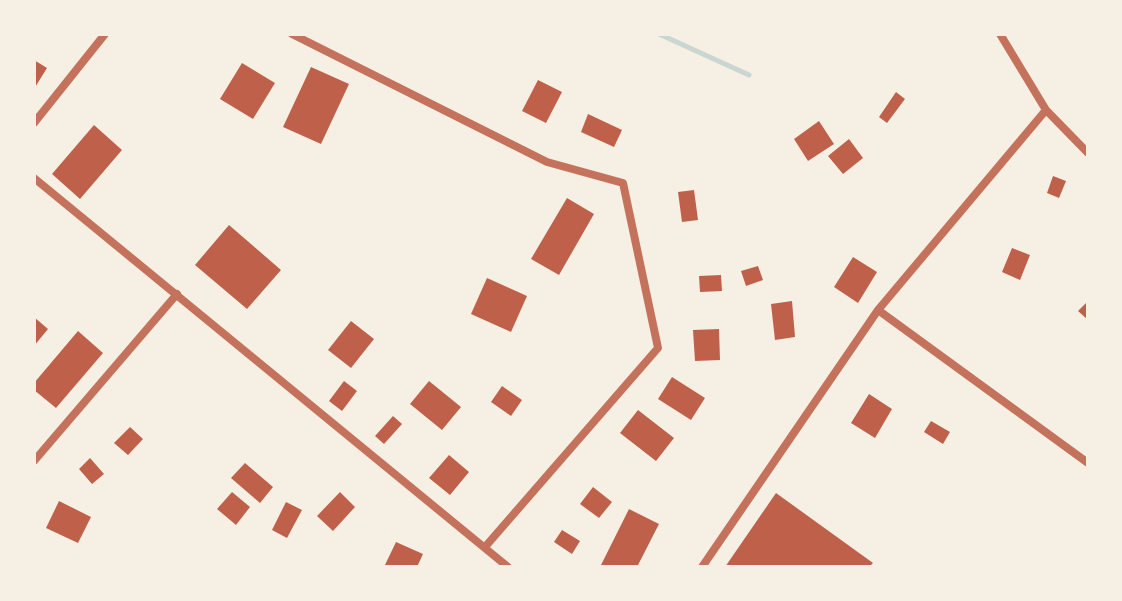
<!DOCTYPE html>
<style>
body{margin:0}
#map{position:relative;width:1122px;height:601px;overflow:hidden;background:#f6efe4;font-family:Signika,sans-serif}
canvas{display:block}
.frame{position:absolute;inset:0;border:36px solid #f6efe4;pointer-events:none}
</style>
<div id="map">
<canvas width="1122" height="601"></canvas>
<div class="frame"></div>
</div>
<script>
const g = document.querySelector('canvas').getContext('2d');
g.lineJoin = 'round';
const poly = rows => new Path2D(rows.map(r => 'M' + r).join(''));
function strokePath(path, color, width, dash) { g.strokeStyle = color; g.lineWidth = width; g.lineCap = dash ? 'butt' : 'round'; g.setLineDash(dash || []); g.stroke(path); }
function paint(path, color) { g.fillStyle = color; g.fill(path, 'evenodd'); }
const stream = poly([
 [659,34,749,75]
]);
const building = poly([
 [34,60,47,68,34,89],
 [242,63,275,83,253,119,220,99],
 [311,67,349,84,321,144,283,127],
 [538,80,562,92,546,123,522,111],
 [896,92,905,99,887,123,879,117],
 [588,114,622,130,614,147,581,132],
 [819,121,834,144,808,161,794,139],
 [94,125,122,150,80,199,52,174],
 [849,139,863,158,843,174,828,156],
 [1053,176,1066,181,1059,198,1047,193],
 [694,190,698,220,682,222,678,192],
 [567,198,594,214,559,275,531,259],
 [229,225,281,270,247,309,195,265],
 [1012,248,1030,255,1020,280,1002,272],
 [853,257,877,272,858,303,834,287],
 [758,266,763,280,746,286,741,271],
 [721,275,722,291,700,292,699,276],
 [487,278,527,296,511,332,471,314],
 [792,301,795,337,775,340,771,304],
 [1088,301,1088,320,1078,311],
 [34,317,48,329,34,346],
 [351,321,374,339,351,368,328,350],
 [719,329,720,360,695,361,693,330],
 [78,331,103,353,56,408,34,390,34,383],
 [672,377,705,398,691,420,658,399],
 [344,381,357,391,342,411,329,401],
 [429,381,461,407,442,430,410,404],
 [502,386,522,400,511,416,491,402],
 [869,394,892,409,875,438,851,423],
 [638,410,674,438,656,461,620,433],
 [393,416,402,424,384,444,375,436],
 [931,421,950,432,943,444,924,432],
 [130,427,143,439,128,455,114,443],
 [449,455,469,472,450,495,429,478],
 [90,458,104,474,92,484,79,469],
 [245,463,273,487,260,503,231,478],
 [593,487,612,502,599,518,580,504],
 [232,492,250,507,236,525,217,509],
 [340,492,355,507,333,531,317,516],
 [776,493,873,563,869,567,725,567],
 [59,501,91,517,78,543,46,528],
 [286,502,302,510,287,538,272,530],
 [629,509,659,524,637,567,600,567],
 [562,530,580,541,572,554,554,542],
 [396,542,423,554,417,567,384,567]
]);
const minor = poly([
 [292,34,547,162,623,183,658,348,485,547],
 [1000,34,1046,110,1088,153],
 [34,123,105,34],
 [34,178,508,567],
 [878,310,1088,463],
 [34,461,177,294],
 [702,567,878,310,1046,110]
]);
strokePath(stream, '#c9d6d2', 5);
paint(building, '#bf614a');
strokePath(minor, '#c5725c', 8);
</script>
